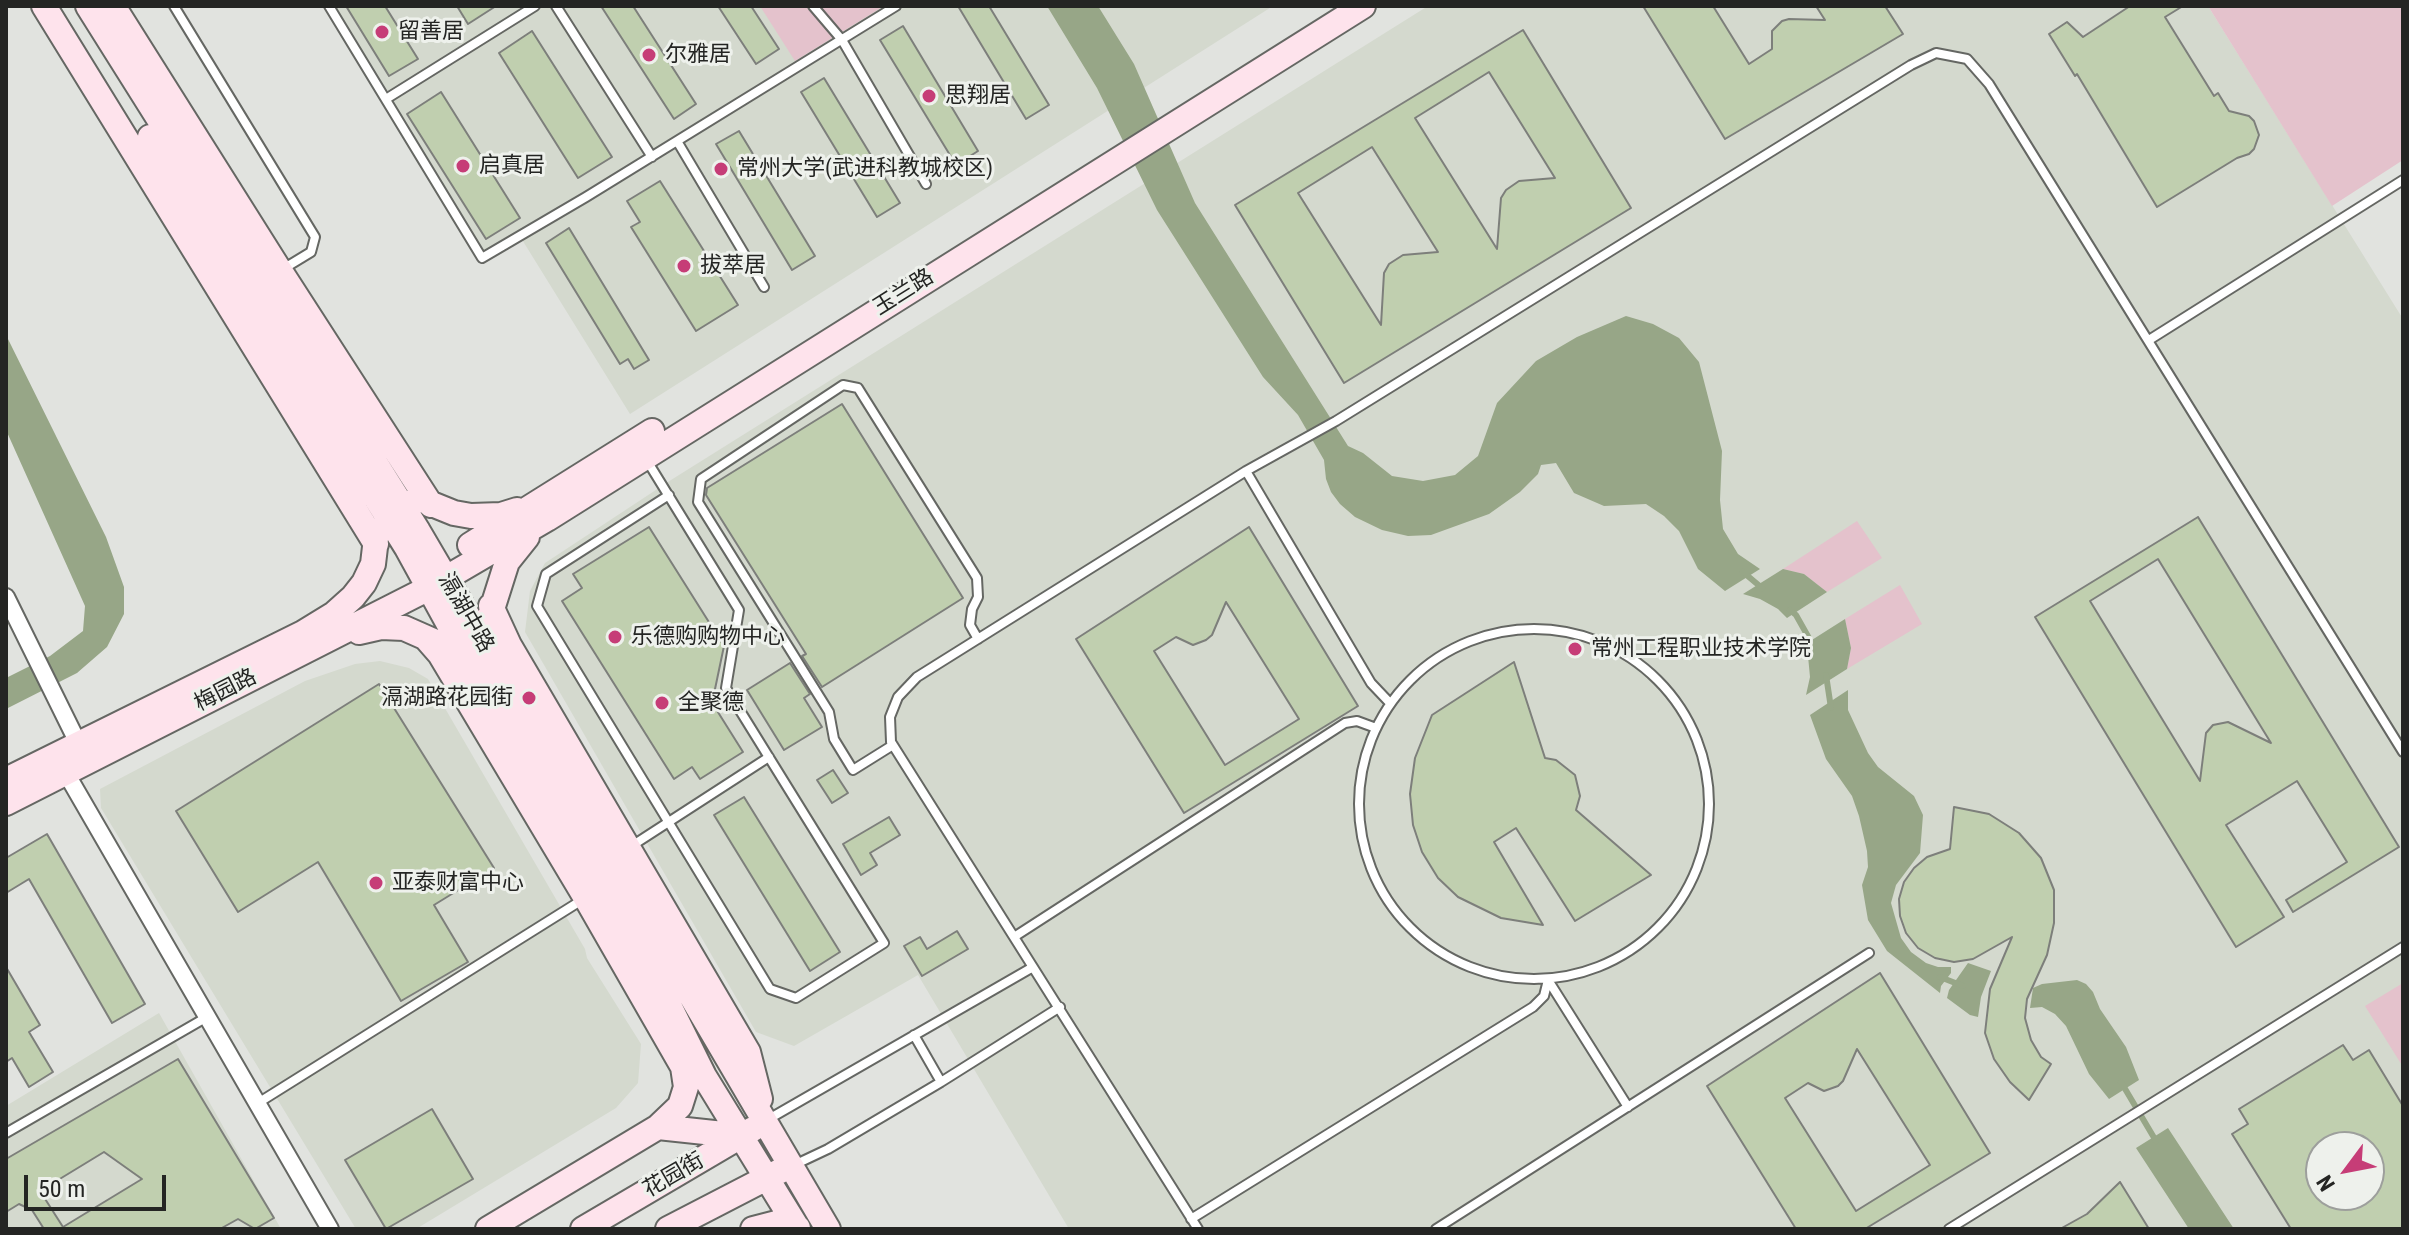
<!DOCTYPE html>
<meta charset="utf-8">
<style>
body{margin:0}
#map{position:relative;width:2409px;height:1235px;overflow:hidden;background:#e1e3df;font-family:"Roboto Condensed",sans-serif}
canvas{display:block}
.frame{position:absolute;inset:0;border:8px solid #242523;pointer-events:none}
.north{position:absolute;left:2305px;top:1131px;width:80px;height:80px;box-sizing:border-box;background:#eef1ec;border:2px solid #9d9f9c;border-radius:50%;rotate:238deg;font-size:22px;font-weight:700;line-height:32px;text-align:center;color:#242523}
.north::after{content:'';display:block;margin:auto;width:28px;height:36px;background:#c63d77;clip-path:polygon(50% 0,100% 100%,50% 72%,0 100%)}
.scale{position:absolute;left:24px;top:1175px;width:142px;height:36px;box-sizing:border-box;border:4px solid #242523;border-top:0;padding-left:10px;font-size:24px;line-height:28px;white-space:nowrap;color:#242523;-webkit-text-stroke:6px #eef1ec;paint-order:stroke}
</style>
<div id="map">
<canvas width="2409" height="1235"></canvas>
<div class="frame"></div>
<div class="north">N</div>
<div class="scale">50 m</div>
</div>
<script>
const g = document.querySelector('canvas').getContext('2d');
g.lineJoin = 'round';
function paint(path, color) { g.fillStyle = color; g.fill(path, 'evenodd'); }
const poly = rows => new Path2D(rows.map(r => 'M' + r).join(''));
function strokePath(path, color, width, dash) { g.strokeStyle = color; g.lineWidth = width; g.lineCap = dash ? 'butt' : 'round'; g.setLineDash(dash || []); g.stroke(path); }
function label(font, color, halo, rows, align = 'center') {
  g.font = font + ' "Roboto Condensed","Noto Sans SC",sans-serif'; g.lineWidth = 6; g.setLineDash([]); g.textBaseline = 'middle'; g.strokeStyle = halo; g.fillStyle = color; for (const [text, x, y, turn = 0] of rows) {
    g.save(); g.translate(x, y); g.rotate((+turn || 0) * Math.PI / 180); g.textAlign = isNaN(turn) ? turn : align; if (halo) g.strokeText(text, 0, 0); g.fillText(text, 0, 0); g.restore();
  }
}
const built = poly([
 [325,6,1273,6,630,414,521,238,481,260],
 [1428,6,2208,6,2403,319,2403,1229,1069,1229,918,975,794,1046,756,1032,525,632,530,591,545,563,671,480],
 [2321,1147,2369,1147,2369,1195,2321,1195],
 [380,661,409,668,428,679,585,949,587,958,641,1044,638,1083,616,1108,416,1229,356,1229,101,808,100,789,305,681,355,664],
 [159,1013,281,1229,6,1229,6,1106]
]);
const green = poly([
 [760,6,884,6,795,61],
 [2208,6,2403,6,2403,160,2332,206],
 [1857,521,1882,558,1827,592,1804,574,1783,569],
 [1900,585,1922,624,1847,669,1851,648,1845,619],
 [2403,983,2403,1067,2365,1006]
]);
const water = poly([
 [1047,6,1098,6,1134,64,1195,203,1348,446,1363,453,1392,476,1423,481,1455,475,1478,456,1497,403,1536,361,1577,337,1626,316,1653,324,1679,338,1699,362,1722,451,1720,500,1723,529,1738,554,1760,569,1725,591,1698,569,1679,531,1664,516,1646,504,1604,506,1574,493,1556,463,1541,465,1538,474,1520,492,1489,514,1431,535,1408,536,1382,530,1355,517,1340,504,1331,492,1326,479,1324,460,1298,415,1263,377,1157,210,1097,88],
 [6,335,106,537,124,587,124,614,107,647,77,673,6,709,6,678,50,656,83,631,85,606,6,430],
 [1783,569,1804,574,1827,592,1787,618,1778,609,1760,599,1743,594],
 [1845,619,1851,648,1847,669,1806,695,1810,677,1808,656,1804,645],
 [1848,690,1848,710,1868,753,1878,767,1914,796,1923,815,1920,853,1896,885,1891,903,1901,938,1911,952,1926,963,1938,967,1951,967,1951,973,1941,986,1940,993,1887,951,1868,920,1862,885,1868,867,1867,851,1859,816,1852,796,1826,759,1810,715],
 [1968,963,1991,971,1981,997,1978,1017,1970,1015,1947,998,1949,990],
 [2077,980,2086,984,2093,992,2100,1009,2126,1047,2139,1080,2109,1099,2089,1074,2066,1026,2055,1014,2042,1007,2030,1008,2033,988,2042,984],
 [2168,1128,2234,1229,2189,1229,2136,1148]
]);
const stream = poly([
 [1743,572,1762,588],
 [1790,610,1796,615,1814,647],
 [1826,675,1831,708],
 [1940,977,1963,986],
 [2121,1082,2156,1141]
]);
const building = poly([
 [346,6,385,6,418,59,389,76,346,6],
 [457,6,496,6,468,24,457,6],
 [601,6,633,6,696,104,674,119,601,6],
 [718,6,751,6,779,49,756,64,718,6],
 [958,6,989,6,1049,105,1026,119,958,6],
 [1643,6,1713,6,1749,64,1772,49,1772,31,1782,21,1789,19,1825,20,1816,6,1885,6,1903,34,1725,139,1643,6],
 [2130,6,2183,6,2165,17,2214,96,2218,93,2229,111,2249,116,2254,121,2259,135,2254,149,2249,154,2237,158,2157,207,2077,74,2075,76,2049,34,2067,22,2083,37,2130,6],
 [903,26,978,151,956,165,880,40,903,26],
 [1523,30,1631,208,1344,383,1235,205,1523,30],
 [1489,72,1555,178,1519,181,1506,190,1501,198,1497,249,1415,118,1489,72],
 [1372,147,1438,252,1403,255,1389,264,1384,273,1381,325,1298,193,1372,147],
 [532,31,612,157,578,178,499,53,532,31],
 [824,78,900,203,877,217,801,92,824,78],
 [441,92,520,218,486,239,407,114,441,92],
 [739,131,815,256,792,270,716,144,739,131],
 [660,181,738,305,696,331,631,227,640,222,627,201,660,181],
 [569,228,649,360,634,369,628,359,620,364,546,243,569,228],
 [842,404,963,598,822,687,802,656,806,654,706,495,707,488,842,404],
 [2198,517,2399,847,2293,912,2286,900,2347,862,2297,781,2226,825,2284,917,2236,947,2035,617,2198,517],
 [2158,559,2271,743,2228,722,2213,725,2206,733,2200,781,2090,601,2158,559],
 [649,527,724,646,710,713,716,709,743,752,700,779,692,767,674,779,562,601,582,588,573,574,649,527],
 [1249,527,1358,706,1184,813,1076,639,1249,527],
 [1226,602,1299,719,1225,765,1154,651,1176,637,1193,645,1206,640,1212,635,1226,602],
 [1514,662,1545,758,1556,760,1575,775,1580,796,1576,810,1651,875,1575,921,1516,828,1494,842,1543,925,1501,918,1458,897,1438,878,1422,852,1413,825,1410,794,1415,758,1432,715,1514,662],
 [790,663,810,694,804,698,822,727,784,750,747,690,790,663],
 [379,684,494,868,434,905,468,962,401,1001,318,862,238,912,176,811,379,684],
 [833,770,848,793,832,803,817,780,833,770],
 [744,797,840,952,810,971,714,815,744,797],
 [1954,807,1989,814,2019,833,2041,858,2054,890,2054,923,2047,955,2027,999,2025,1018,2031,1040,2041,1057,2051,1064,2029,1100,2010,1082,1994,1059,1985,1033,1990,989,2012,937,1973,959,1954,962,1935,958,1918,948,1906,933,1900,916,1899,899,1904,882,1914,868,1927,857,1950,849,1954,807],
 [889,817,900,835,870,853,877,865,861,875,843,844,889,817],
 [47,834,145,1004,112,1023,29,879,6,893,6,858,47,834],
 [957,931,968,949,922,976,904,946,920,937,927,949,957,931],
 [6,967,40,1025,29,1032,53,1072,29,1087,12,1058,6,1062,6,967],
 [1880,973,1990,1153,1865,1229,1796,1229,1707,1086,1880,973],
 [1857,1049,1930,1165,1856,1211,1785,1098,1808,1083,1824,1091,1838,1086,1843,1081,1857,1049],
 [2343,1045,2353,1060,2369,1050,2403,1106,2403,1229,2291,1229,2232,1134,2248,1124,2239,1109,2343,1045],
 [2321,1147,2369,1147,2369,1195,2321,1195,2321,1147],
 [178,1059,274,1218,255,1229,238,1219,220,1229,44,1229,32,1210,19,1204,6,1212,6,1159,178,1059],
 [104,1152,142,1179,63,1227,40,1191,104,1152],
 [432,1109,473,1179,386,1229,345,1160,432,1109],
 [2120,1182,2149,1229,2060,1229,2087,1214,2120,1182]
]);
const lane = poly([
 [174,6,315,237,311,252,283,269],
 [329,6,482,258,586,197,896,6],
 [556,6,652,157],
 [813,6,842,40,926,184],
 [386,99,535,6],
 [677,141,764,287],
 [2149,340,2403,180],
 [646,459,739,610,726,688,884,943,796,998,770,989,537,606,546,574,669,495],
 [1246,471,1371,683,1389,702],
 '1359 804a175 175 0 1 1 350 0a175 175 0 1 1-350 0Z',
 [893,745,853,770,834,739,829,712,698,502,701,479,843,385,858,388,977,578,978,597,972,609,970,625,978,639],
 [630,847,769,757],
 [1014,937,1345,723,1357,721,1376,728],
 [1548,980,1628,1107],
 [914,1035,941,1082],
 [258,1103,582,900],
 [767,1120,1033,967],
 [6,1133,207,1017],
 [792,1166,828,1149,941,1082,1060,1007],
 [1191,1219,1533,1007,1544,996,1548,980],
 [1198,1229,891,742,890,717,898,697,917,677,1246,471,1336,421,1911,65,1936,53,1967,59,1989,84,2403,752],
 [1436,1229,1869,953],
 [1949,1229,2403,947]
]);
const street = poly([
 [6,597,78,743],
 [66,773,330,1229]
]);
const secondary = poly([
 [44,6,376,544],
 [88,6,418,531,828,1229],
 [113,6,280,271,431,505],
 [150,137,407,548,481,683,663,993,704,1076,798,1229],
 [417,498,454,513,471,516,501,515,517,510],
 [470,545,652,431],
 [491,606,509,645,748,1052,760,1099],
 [488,622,507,562,527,537],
 [359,632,381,627,404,628,438,643],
 [303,633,334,614,353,597,364,583,373,564,377,530],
 [426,638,440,654,586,898,683,1067,686,1087,680,1106,658,1127,488,1229],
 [6,780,317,626],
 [6,803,429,588,547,519,1363,6],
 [658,1127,742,1136],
 [583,1229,753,1129],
 [668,1229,782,1170],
 [753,1229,780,1222,798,1228]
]);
const markers = [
 [382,32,8,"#c63d77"],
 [649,55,8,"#c63d77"],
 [929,96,8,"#c63d77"],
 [463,166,8,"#c63d77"],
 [721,169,8,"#c63d77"],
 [684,266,8,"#c63d77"],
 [615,637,8,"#c63d77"],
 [1575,649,8,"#c63d77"],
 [529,698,8,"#c63d77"],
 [662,703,8,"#c63d77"],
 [376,883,8,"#c63d77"]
];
const poiNames = [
 ["留善居",398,32],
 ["尔雅居",665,55],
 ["思翔居",945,96],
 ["启真居",479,166],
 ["常州大学(武进科教城校区)",737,169],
 ["拔萃居",700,266],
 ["乐德购购物中心",631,637],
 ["常州工程职业技术学院",1591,649],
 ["滆湖路花园街",513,698,"right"],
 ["全聚德",678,703],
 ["亚泰财富中心",392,883]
];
const streetNames = [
 ["玉兰路",904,293,-32],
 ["滆湖中路",465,613,60],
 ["梅园路",226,691,-27],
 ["花园街",674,1176,-30]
];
paint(built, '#d4d9ce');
paint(green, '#e4c2cc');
paint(water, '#97a687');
strokePath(stream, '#97a687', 6);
paint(building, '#c0cfaf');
strokePath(building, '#7d7f7b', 2);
strokePath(lane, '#656763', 12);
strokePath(street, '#656763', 20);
strokePath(secondary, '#656763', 28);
strokePath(lane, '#fff', 8);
strokePath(street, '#fff', 16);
strokePath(secondary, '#fee3ec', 24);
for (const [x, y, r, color] of markers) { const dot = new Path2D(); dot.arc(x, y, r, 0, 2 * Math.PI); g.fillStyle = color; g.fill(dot); strokePath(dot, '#eef1ec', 3); }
label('22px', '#242523', '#eef1ec', poiNames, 'left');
label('22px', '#242523', '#eef1ec', streetNames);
</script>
